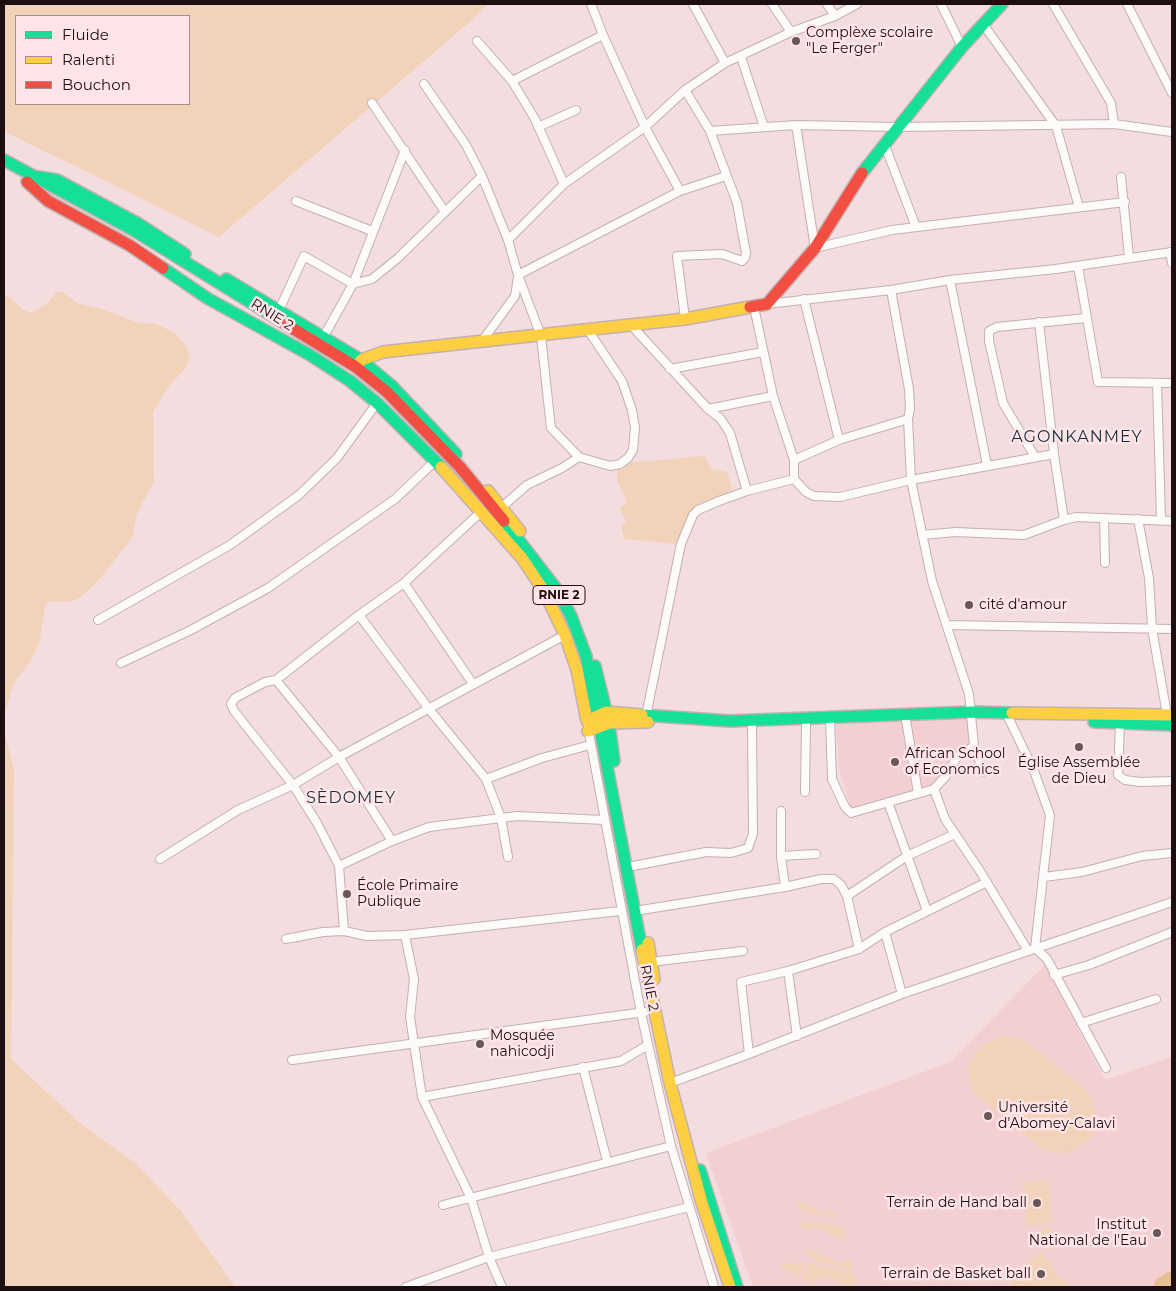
<!DOCTYPE html>
<meta charset="utf-8">
<style>
body{margin:0}
#map{position:relative;width:1176px;height:1291px;overflow:hidden;background:#f3dddf;font-family:Montserrat,sans-serif}
canvas{display:block}
.frame{position:absolute;inset:0;border:5px solid #1d0f11;pointer-events:none}
.legend{position:absolute;left:15px;top:15px;width:175px;height:90px;box-sizing:border-box;background:#ffe5e7;border:1px solid #a58f91;margin:0;padding:6px 9px;list-style:none;font-size:15px;color:#1d0f11}
.legend li{display:flex;align-items:center;gap:10px;height:25px}
.legend b{width:25px;border:1px solid #a58f91}
</style>
<div id="map">
<canvas width="1176" height="1291"></canvas>
<div class="frame"></div>
<ul class="legend">
<li><b style="height:6px;background:#16e098"></b>Fluide</li>
<li><b style="height:6px;background:#ffcf43"></b>Ralenti</li>
<li><b style="height:6px;background:#f24e42"></b>Bouchon</li>
</ul>
</div>
<script>
const g = document.querySelector('canvas').getContext('2d');
g.lineJoin = 'round';
function paint(path, color) { g.fillStyle = color; g.fill(path, 'evenodd'); }
const poly = rows => new Path2D(rows.map(r => 'M' + r).join(''));
function strokePath(path, color, width, dash) { g.strokeStyle = color; g.lineWidth = width; g.lineCap = dash ? 'butt' : 'round'; g.setLineDash(dash || []); g.stroke(path); }
function label(font, color, halo, rows, align = 'center') {
  g.font = font + ' Montserrat,sans-serif'; g.lineWidth = 5; g.setLineDash([]); g.textBaseline = 'middle'; g.strokeStyle = halo; g.fillStyle = color; for (const [text, x, y, turn = 0] of rows) {
    g.save(); g.translate(x, y); g.rotate((+turn || 0) * Math.PI / 180); g.textAlign = isNaN(turn) ? turn : align; if (halo) g.strokeText(text, 0, 0); g.fillText(text, 0, 0); g.restore();
  }
}
const built = poly([
 [968,719,968,746,959,751,944,777,935,784,855,809,850,806,839,769,836,724],
 [1045,965,1105,1080,1172,1057,1172,1287,753,1287,706,1153,950,1062]
]);
const green = poly([
 [4,4,488,4,472,20,219,237,4,131],
 [16,16,189,16,189,104,16,104],
 [57,292,62,292,79,304,102,309,139,323,156,324,175,333,186,346,190,358,185,369,168,387,153,412,154,482,137,513,132,538,97,582,83,595,72,601,49,602,45,606,40,639,31,660,14,683,4,715,4,295,11,298,23,310,32,313,46,304],
 [705,456,711,469,727,472,732,489,719,499,696,509,675,544,624,539,621,527,626,522,620,508,627,502,617,480,618,464],
 [4,731,14,770,11,1059,80,1123,135,1163,180,1210,235,1287,4,1287],
 [1003,1036,1022,1039,1088,1091,1091,1097,1097,1115,1094,1133,1087,1141,1074,1151,1062,1154,1044,1150,972,1091,968,1069,971,1060,982,1045],
 [1049,1180,1051,1224,1026,1226,1022,1182],
 [798,1201,824,1213,828,1214,831,1211,837,1213,835,1218,801,1211,796,1204],
 [805,1220,842,1227,846,1242,812,1225,809,1231,801,1227,800,1225],
 [1050,1226,1059,1244,1047,1250,1038,1232],
 [808,1249,840,1263,842,1260,850,1259,851,1269,817,1262,806,1253],
 [1043,1252,1060,1279,1065,1278,1070,1287,1013,1287,1009,1279,1022,1270,1024,1265],
 [783,1263,803,1264,800,1278,781,1267],
 [806,1263,853,1272,856,1287,847,1287,825,1275,822,1281,816,1278,813,1284,803,1279]
]);
const forest = poly([
 [1168,1272,1172,1272,1172,1287,1154,1287,1155,1280]
]);
const street = poly([
 [591,4,603,35,645,127,680,191],
 [693,4,725,63],
 [772,4,791,32],
 [827,4,835,16],
 [941,4,962,47],
 [1053,4,1111,103,1114,124],
 [1127,4,1172,93],
 [983,24,1056,126,1079,207],
 [477,41,512,81,535,119,564,184],
 [741,57,764,127],
 [512,81,603,35],
 [424,84,466,145,482,176,508,240,518,275,541,336,551,428,579,457,610,466,620,464,628,458,633,450,635,428,632,410,622,381,588,330],
 [372,103,445,212],
 [796,125,815,248,892,230,1125,202],
 [538,127,576,110],
 [710,131,796,125,898,127,1114,124,1172,132],
 [884,143,916,227],
 [1121,177,1129,257],
 [296,201,372,231],
 [508,240,564,184,645,127,685,90,725,63,791,32,835,16,857,4],
 [1170,252,1172,263],
 [1078,266,1098,382,1172,383],
 [518,275,680,191,726,176],
 [950,280,987,465],
 [804,299,839,440],
 [767,304,891,290,950,280,1056,269,1172,252],
 [754,307,773,396,794,460,794,479,806,492,814,496,840,497,911,480,1054,454],
 [279,310,304,256,353,284,372,279,398,258,482,176],
 [685,319,677,256,722,254,742,261,745,258,746,253,737,203,710,131,685,90],
 [1039,322,1054,454,1064,520],
 [631,325,708,409,720,418,730,433,747,491],
 [324,336,353,284,405,150],
 [482,341,515,296,518,277],
 [670,369,763,352],
 [1157,383,1161,519],
 [708,409,773,396],
 [1035,457,1003,403,989,341,989,331,997,327,1086,318],
 [794,460,839,440,908,419],
 [502,507,527,485,562,468,579,457],
 [1104,518,1105,563],
 [1138,519,1149,578,1152,628,1167,715,1169,718],
 [922,535,956,532,1024,535,1064,520,1076,517,1172,521],
 [404,583,473,684],
 [359,615,429,709,486,779,501,818,508,857],
 [98,620,230,545,299,495,337,458,377,403],
 [948,625,1172,629],
 [121,663,191,630,268,588,395,499,435,461],
 [276,680,339,757,392,841],
 [905,714,918,793],
 [646,716,681,544,693,515,698,510,719,501,747,491,794,479],
 [830,717,832,779,845,807,851,813,934,789,946,776,957,757,974,746,969,694,932,581,911,480,908,419,910,409,909,389,891,290],
 [1009,719,1034,771,1050,815,1035,948,1047,959,1106,1068],
 [1120,723,1118,775,1125,780,1140,782,1172,781],
 [588,728,641,1013,671,1146,714,1287],
 [974,746,983,772],
 [486,779,542,758,590,745],
 [934,789,945,819,980,871,1028,951],
 [805,792,806,725],
 [888,802,927,911],
 [781,856,781,811],
 [160,859,238,810,293,785,339,757,565,635],
 [339,866,392,841,429,827,517,816,605,820],
 [633,866,706,852,731,853,748,848,753,834,752,726],
 [1044,877,1082,872,1142,856,1172,853],
 [785,887,781,856,816,854],
 [847,896,907,856,955,834],
 [641,910,785,887,821,879,834,879,841,885,847,896,859,949],
 [344,931,339,866,317,823,293,785,234,711,231,704,235,698,265,682,276,680,359,615,404,583,482,511],
 [885,932,902,994],
 [405,935,414,979,410,1017,422,1097,471,1198,489,1257,502,1287],
 [286,939,323,932,344,931,367,936,405,935,620,911],
 [651,962,743,951],
 [788,971,797,1036],
 [1054,975,1089,965,1172,932],
 [1081,1023,1156,999],
 [749,1054,741,982,788,971,859,949,885,932,987,882],
 [292,1060,645,1012],
 [583,1067,607,1161],
 [670,1083,749,1054,902,994,1172,902],
 [422,1097,621,1061,648,1045],
 [443,1205,671,1146],
 [406,1287,489,1257,689,1207]
]);
const fast = poly([
 [4,160,135,231,279,320],
 [862,173,962,47,1002,4],
 [39,177,57,180,139,224,185,254],
 [163,268,207,298,310,355,350,381,377,403,441,467],
 [226,279,361,360,392,386,456,454],
 [504,521,555,587,571,616,586,656,642,950],
 [595,666,609,723,614,761],
 [642,715,730,721,972,712,1012,713],
 [1094,722,1172,725],
 [700,1170,737,1287]
]);
const slow = poly([
 [358,365,361,360,383,352,685,319,750,307],
 [441,467,522,558,544,591,565,635,577,670,587,721,606,712,642,715],
 [488,491,520,531],
 [1012,713,1172,715],
 [588,731,609,723,648,722],
 [648,943,654,979],
 [642,950,670,1083,702,1203,730,1287]
]);
const jam = poly([
 [27,182,48,201,129,245,163,268],
 [750,307,767,304,815,248,862,173],
 [279,320,356,367,387,392,460,467,504,521]
]);
const markers = [
 [796,41,5,"#685759"],
 [969,605,5,"#685759"],
 [1079,747,5,"#685759"],
 [895,762,5,"#685759"],
 [347,894,5,"#685759"],
 [480,1044,5,"#685759"],
 [988,1116,5,"#685759"],
 [1037,1203,5,"#685759"],
 [1157,1233,5,"#685759"],
 [1041,1274,5,"#685759"]
];
const shields = [
 [559,595,52]
];
const shieldNames = [
 ["RNIE 2",559,595]
];
const poiNames = [
 ["Complèxe scolaire",806,33],
 ["\"Le Ferger\"",806,49],
 ["cité d'amour",979,605],
 ["African School",905,754],
 ["of Economics",905,770],
 ["Église Assemblée",1079,763,"center"],
 ["de Dieu",1079,779,"center"],
 ["École Primaire",357,886],
 ["Publique",357,902],
 ["Mosquée",490,1036],
 ["nahicodji",490,1052],
 ["Université",998,1108],
 ["d'Abomey-Calavi",998,1124],
 ["Terrain de Hand ball",1027,1203,"right"],
 ["Institut",1147,1225,"right"],
 ["National de l'Eau",1147,1241,"right"],
 ["Terrain de Basket ball",1031,1274,"right"]
];
const streetNames = [
 ["RNIE 2",272,315,32],
 ["RNIE 2",649,988,79]
];
const quarterNames = [
 ["AGONKANMEY",1077,437],
 ["SÈDOMEY",351,798]
];
paint(built, '#f4cfd2');
paint(green, '#f2d2b8');
paint(forest, '#e7be96');
strokePath(street, '#c2b0b2', 10);
strokePath(fast, '#c2b0b2', 14);
strokePath(slow, '#c2b0b2', 14);
strokePath(jam, '#c2b0b2', 14);
strokePath(street, '#fdfafa', 8);
strokePath(fast, '#16e098', 11);
strokePath(slow, '#ffcf43', 11);
strokePath(jam, '#f24e42', 11);
for (const [x, y, r, color] of markers) { const dot = new Path2D(); dot.arc(x, y, r, 0, 2 * Math.PI); g.fillStyle = color; g.fill(dot); strokePath(dot, '#ffe5e7', 2); }
for (const [x, y, w] of shields) { const box = new Path2D(); box.roundRect(x - w / 2, y - 9.5, w, 19, 4); g.fillStyle = '#ffe5e7'; g.fill(box); strokePath(box, '#1d0f11', 1); }
label('bold 12px', '#1d0f11', null, shieldNames);
label('14px', '#1d0f11', '#ffe5e7', poiNames, 'left');
label('14px', '#1d0f11', '#ffe5e7', streetNames);
g.letterSpacing = '1px';
label('16px', '#12303a', '#ffe5e7', quarterNames);
g.letterSpacing = '0px';
</script>
